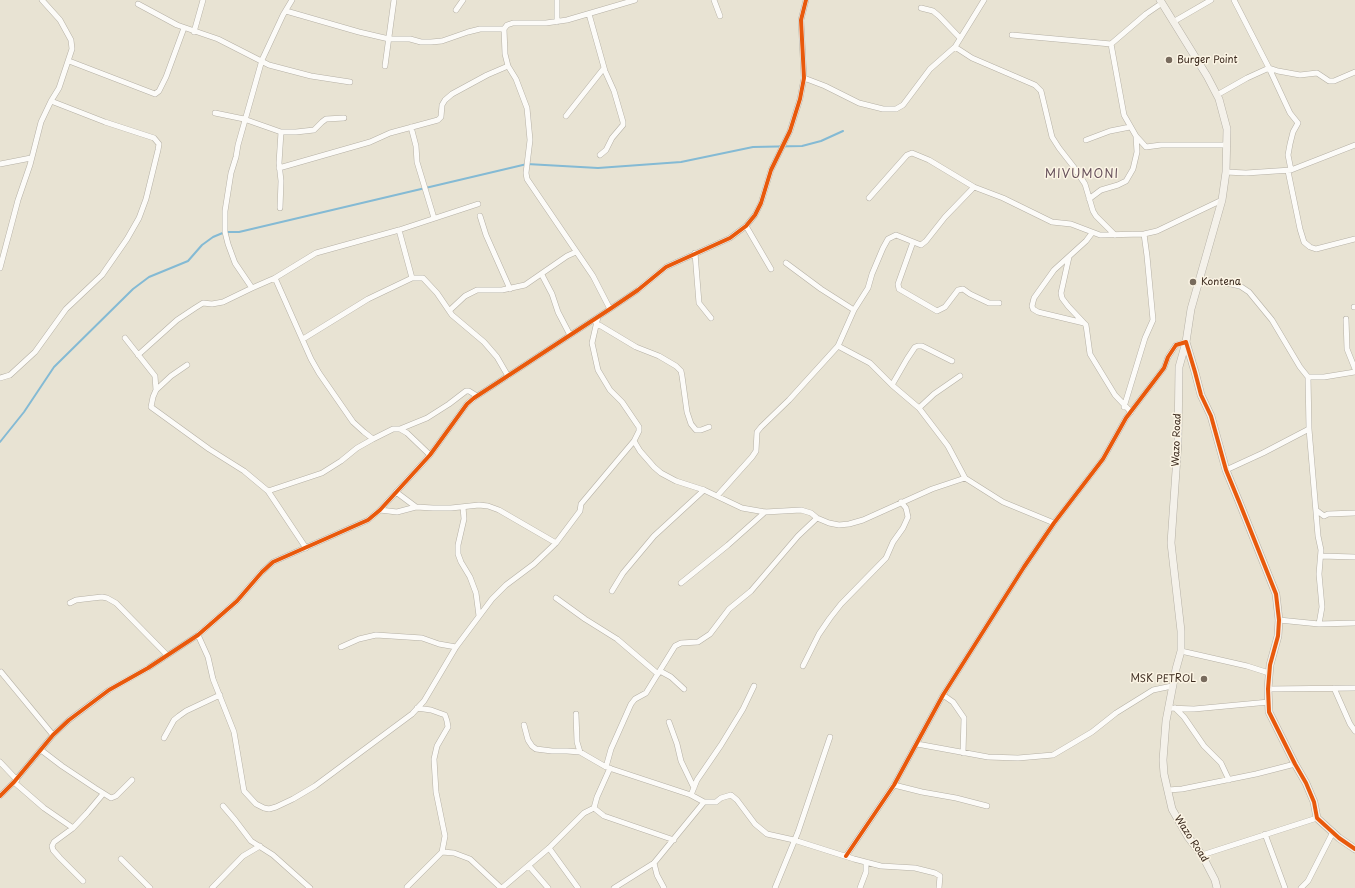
<!DOCTYPE html>
<style>
body{margin:0}
canvas{display:block;background:#e8e3d3}
</style>
<canvas width="1355" height="888"></canvas>
<script>
const g = document.querySelector('canvas').getContext('2d');
g.lineJoin = 'round';
const poly = rows => new Path2D(rows.map(r => 'M' + r).join(''));
function strokePath(path, color, width, dash) { g.strokeStyle = color; g.lineWidth = width; g.lineCap = dash ? 'butt' : 'round'; g.setLineDash(dash || []); g.stroke(path); }
function label(font, color, halo, rows, align = 'center') {
  g.font = font + ' "Playpen Sans",sans-serif'; g.lineWidth = 3; g.setLineDash([]); g.textBaseline = 'middle'; g.strokeStyle = halo; g.fillStyle = color; for (const [text, x, y, turn = 0] of rows) {
    g.save(); g.translate(x, y); g.rotate((+turn || 0) * Math.PI / 180); g.textAlign = isNaN(turn) ? turn : align; if (halo) g.strokeText(text, 0, 0); g.fillText(text, 0, 0); g.restore();
  }
}
const stream = poly([
 [0,442,24,412,54,367,133,289,149,277,188,261,202,245,213,237,225,232,239,232,527,164,598,168,681,162,753,147,802,146,821,141,843,131]
]);
const street = poly([
 [292,0,283,15,262,60,238,145,236,157,231,173,225,211,225,232,228,244,235,263,252,288,275,278,311,359,319,373,353,422,364,432,373,439,393,429,400,429,407,433,430,455],
 [714,0,720,16],
 [1234,0,1269,68,1290,113,1298,123,1293,132,1290,144,1288,155,1291,170],
 [138,4,177,25,218,39,269,65,311,76,350,82],
 [921,8,933,11,939,16,960,38],
 [456,10,463,0],
 [286,11,359,32,389,39,410,39,421,42,431,42,442,41,468,32,480,29,504,29],
 [589,14,605,71,614,91,623,122,623,125,612,138,606,150,600,155],
 [557,22,557,0],
 [1173,22,1211,0],
 [194,32,203,0],
 [1012,35,1111,44,1146,14,1162,3],
 [1111,44,1124,115,1136,136,1146,147,1161,145,1227,145],
 [955,47,972,58,1035,85,1041,91,1052,137,1059,148,1073,166,1085,184,1093,211,1096,216,1115,235],
 [69,61,155,94,159,91,166,77,184,28],
 [385,66,394,0],
 [804,78,825,86,859,103,883,109,896,109,903,105,930,69,955,47,984,0],
 [1217,95,1247,78,1269,68,1278,71,1300,75,1317,73,1329,81,1334,81,1355,72],
 [215,113,244,119,281,132,296,132,314,130,322,122,326,119,344,118],
 [566,116,604,68],
 [411,127,416,146,417,162,434,218],
 [1086,140,1110,131,1130,127],
 [0,164,31,158],
 [279,168,370,142,390,133,438,120,441,117,442,105,445,100,452,94,487,75,508,66],
 [1288,171,1300,229,1304,242,1310,247,1316,249,1355,239],
 [1226,172,1246,173,1291,170,1355,145],
 [869,198,907,155,912,153,929,160,974,187,1003,198,1052,222,1071,224,1100,235,1144,234,1157,231,1222,200],
 [1089,199,1101,190,1118,185,1126,181,1133,169,1137,152,1136,136],
 [280,208,281,181,279,163,281,132],
 [480,216,486,235,510,289],
 [746,226,771,269],
 [399,230,412,278],
 [1092,233,1086,241,1054,270,1034,298,1032,306,1033,309,1038,312,1084,323,1086,325,1090,354,1115,395,1131,412],
 [913,242,898,284,899,289,937,311,945,307,958,290,963,289,970,294,989,303,999,303],
 [695,253,699,303,711,318],
 [1069,257,1061,293,1062,298,1068,306,1083,322],
 [786,263,821,289,854,310],
 [0,268,18,200,30,165,41,122,51,101,59,88,72,49,71,40,60,20,42,0],
 [542,275,552,294,558,312,570,335],
 [275,278,316,253,399,230,478,204],
 [1200,280,1222,282,1240,286,1249,292,1272,320,1300,367,1308,377,1324,377,1355,372],
 [1354,307,1355,307],
 [610,309,593,276,527,179,526,173,530,140,527,108,516,79,508,66,505,54,504,29,507,25,513,23,546,23,567,20,635,0],
 [450,310,465,296,477,290,502,290,525,285,567,256,576,252],
 [598,317,592,343,598,370,610,390,622,402,639,427,639,431,634,441,640,451,654,467,661,473,676,481,704,490,742,508,765,512,801,510,811,513,817,518,829,523,839,525,849,524,863,520,932,489,965,478],
 [1346,319,1347,349,1355,369],
 [596,323,636,347,659,356,676,366,681,371,682,376,687,412,691,424,696,430,701,430,709,427],
 [125,338,155,376,156,390,153,397,151,407,209,449,244,471,268,491,306,548],
 [303,339,368,299,412,278,423,278,437,293,452,315,484,342,497,357,508,376],
 [838,346,870,363,892,385,919,408,948,446,965,478,1003,502,1054,523],
 [138,355,177,320,195,308,203,303,212,304,223,302,252,288],
 [1308,377,1309,429,1318,536,1321,550,1319,574,1322,607,1319,624],
 [0,378,10,375,35,352,66,309,102,275,127,239,139,218,146,199,158,150,159,144,154,138,105,122,51,101],
 [892,385,907,359,915,347,918,346,922,346,952,361],
 [156,390,171,376,187,365],
 [1124,407,1145,338,1153,320,1147,256,1144,234],
 [919,408,934,394,960,376],
 [400,429,427,418,449,404,466,391,469,391,477,396],
 [1226,470,1263,453,1309,429],
 [268,491,322,473,341,461,357,448,373,439],
 [396,492,416,507],
 [717,496,752,457,756,451,757,432,761,427,789,400,838,346,854,310,868,288,872,274,883,248,888,239,896,235,921,245,926,241,945,217,974,187],
 [463,507,464,519,458,545,458,554,461,562,470,577,476,593,479,616],
 [380,510,397,512,416,507,433,508,451,508,479,505,488,506,499,510,556,543],
 [1316,510,1324,516,1328,514,1355,513],
 [1321,556,1355,557],
 [681,583,728,545,765,512],
 [612,591,623,573,654,536,704,490],
 [556,598,585,619,617,639,658,674],
 [70,603,76,600,93,598,102,597,107,598,116,603,167,655],
 [1279,620,1319,624,1355,623],
 [198,635,208,657,213,679,234,732,244,791,256,804,264,808,269,809,276,807,293,799,315,786,412,714,424,701,456,647,492,599,506,585,534,564,556,543,580,511,581,504,634,441],
 [341,647,359,639,376,635,422,638,439,644,456,647],
 [1181,651,1247,666,1269,673],
 [803,666,819,634,830,618,841,604,886,558,893,542,903,528,908,517,906,508,901,502],
 [660,671,671,677,684,689],
 [1,672,53,735],
 [1334,688,1350,724,1355,731],
 [1268,689,1355,688],
 [943,695,953,702,964,718,963,753],
 [1168,708,1194,709,1269,702],
 [1175,708,1184,717,1204,746,1221,763,1229,780],
 [576,714,577,742,580,752],
 [669,722,677,744,681,761,694,788],
 [524,725,528,740,532,746,536,749,552,751,567,751,580,752,606,767,691,795,704,802,716,802,721,798,731,795,737,800,755,824,767,834,794,840,854,859,881,866,915,868,935,873,940,876,939,888],
 [164,738,174,720,179,716,186,711,220,695],
 [917,744,988,757,1018,758,1053,755,1092,732,1116,713,1153,690,1172,686],
 [41,750,62,766,95,788,111,798,116,796,132,780],
 [0,762,17,780],
 [606,767,611,749,631,704,635,699,646,693,675,646,681,643,698,642,710,634,729,609,751,591,798,536,817,518],
 [14,782,44,808,73,828],
 [894,785,922,792,956,798,987,806],
 [1168,790,1182,789,1256,774,1295,764],
 [691,795,697,780,721,745,743,709,754,686],
 [0,796,14,782,53,735,69,720,109,690,148,668,198,635,237,601,262,572,273,562,368,520,380,510,430,455,467,404,474,398,610,309,638,290,666,267,730,238,746,226,755,215,761,203,771,170,790,131,800,99,804,78,801,20,806,0],
 [223,806,235,820,251,841,273,855,310,888],
 [594,808,604,816,674,840],
 [1265,834,1285,888],
 [549,848,578,888],
 [442,852,454,853,470,859,501,888],
 [1202,855,1317,818],
 [846,856,894,785,943,695,1024,567,1054,523,1103,459,1126,418,1164,368,1168,357,1176,345,1186,342],
 [121,859,150,888],
 [654,863,657,875,664,888],
 [529,866,548,888],
 [83,881,60,858,53,850,52,846,54,842,73,828,87,813,103,794],
 [407,887,442,852,445,836,436,792,434,759,437,746,448,727,447,721,445,715,431,710,417,708],
 [212,888,243,856,260,846],
 [502,888,549,848,584,813,594,808,597,797,610,768],
 [614,888,654,863,704,802],
 [775,888,798,832,830,737],
 [860,888,866,872,866,862],
 [1301,888,1308,881,1333,832]
]);
const secondary = poly([
 [1160,0,1207,76,1219,99,1227,129,1226,172,1222,200,1191,309,1186,342,1179,367,1178,442,1171,543,1181,631,1181,651,1176,669,1166,721,1163,760,1164,774,1172,809,1188,837,1202,855,1215,880,1217,888],
 [1186,342,1195,372,1201,395,1211,416,1226,470,1240,504,1276,594,1279,620,1278,636,1270,665,1268,689,1269,712,1295,764,1306,783,1314,802,1317,818,1339,838,1355,849]
]);
const cycleway = poly([
 [0,796,14,782,53,735,69,720,109,690,148,668,198,635,237,601,262,572,273,562,368,520,380,510,430,455,467,404,474,398,610,309,638,290,666,267,730,238,746,226,755,215,761,203,771,170,790,131,800,99,804,78,801,20,806,0],
 [846,856,894,785,943,695,1024,567,1054,523,1103,459,1126,418,1164,368,1168,357,1176,345,1186,342,1195,372,1201,395,1211,416,1226,470,1240,504,1276,594,1279,620,1278,636,1270,665,1268,689,1269,712,1295,764,1306,783,1314,802,1317,818,1339,838,1355,849]
]);
const markers = [
 [1169,60,4,"#786b5d"],
 [1193,282,4,"#786b5d"],
 [1204,679,4,"#786b5d"]
];
const poiNames = [
 ["Burger Point",1177,60],
 ["Kontena",1201,282],
 ["MSK PETROL",1196,679,"right"]
];
const streetNames = [
 ["Wazo Road",1177,440,-88],
 ["Wazo Road",1191,839,57]
];
const quarterNames = [
 ["MIVUMONI",1082,175]
];
strokePath(stream, '#84bad4', 2);
strokePath(street, '#b5b0a5', 6);
strokePath(secondary, '#b5b0a5', 8);
strokePath(street, '#fcfbf8', 5);
strokePath(secondary, '#f4f1ea', 7);
strokePath(cycleway, '#e8590c', 4);
for (const [x, y, r, color] of markers) { const dot = new Path2D(); dot.arc(x, y, r, 0, 2 * Math.PI); g.fillStyle = color; g.fill(dot); strokePath(dot, '#fcf5e5', 1.5); }
label('10px', '#3b2a1e', '#fcf5e5', poiNames, 'left');
label('10px', '#3b2a1e', '#fcf5e5', streetNames);
g.letterSpacing = '1px';
label('12px', '#66505b', '#fcf5e5', quarterNames);
g.letterSpacing = '0px';
</script>
